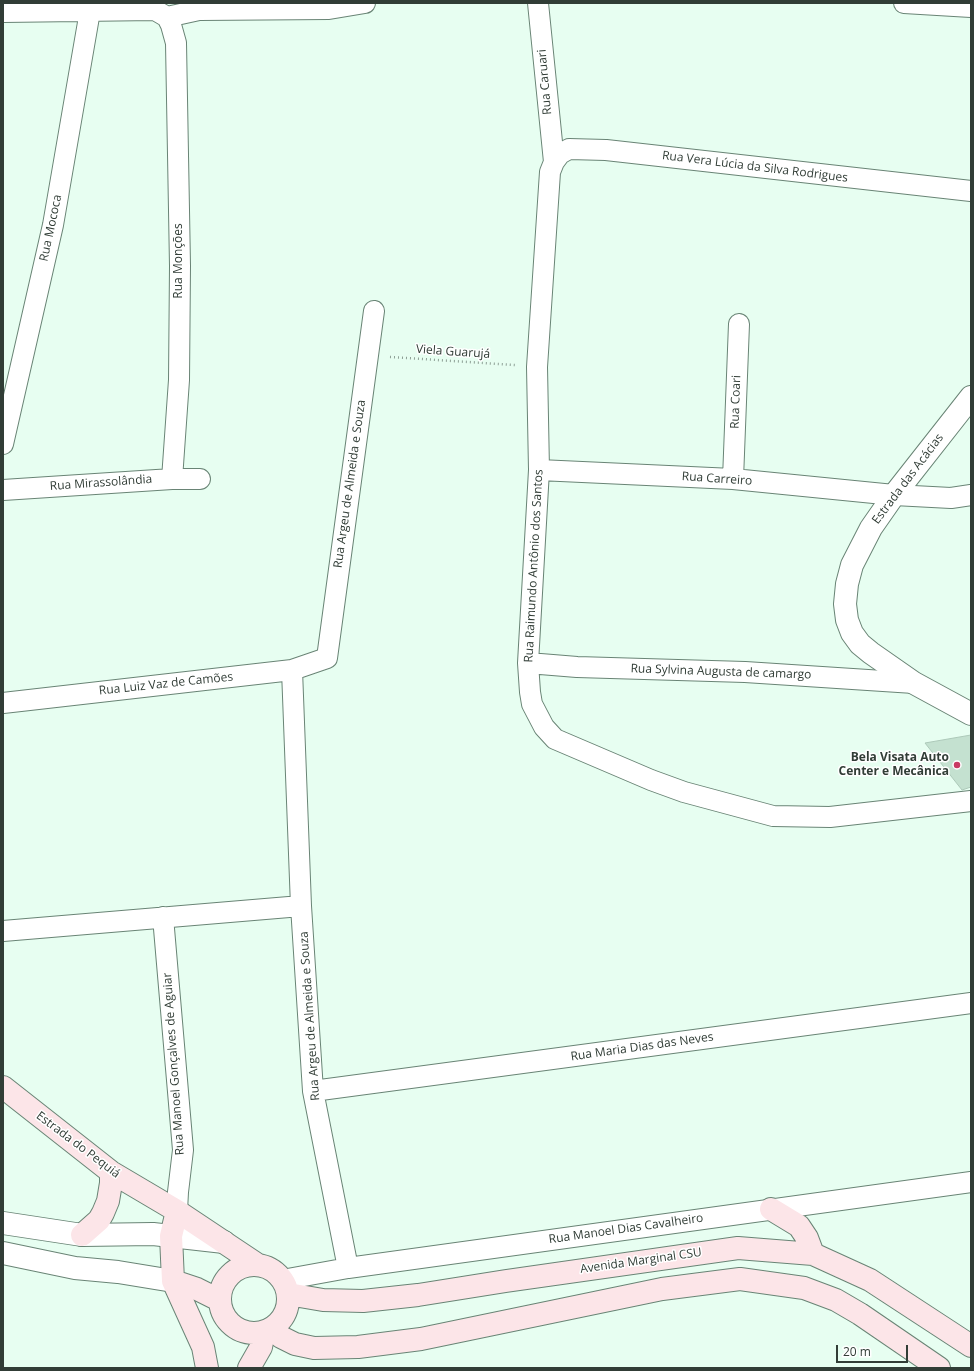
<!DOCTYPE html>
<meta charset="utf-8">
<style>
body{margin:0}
#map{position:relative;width:974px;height:1371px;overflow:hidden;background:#e7fef1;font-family:"Open Sans",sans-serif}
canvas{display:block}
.frame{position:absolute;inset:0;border:4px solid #313d36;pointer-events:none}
.scale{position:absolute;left:836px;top:1345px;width:72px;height:18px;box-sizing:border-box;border:2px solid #313d36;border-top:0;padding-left:5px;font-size:12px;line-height:14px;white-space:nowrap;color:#313d36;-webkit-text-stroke:3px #fff;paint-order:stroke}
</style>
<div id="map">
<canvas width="974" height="1371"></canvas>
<div class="frame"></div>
<div class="scale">20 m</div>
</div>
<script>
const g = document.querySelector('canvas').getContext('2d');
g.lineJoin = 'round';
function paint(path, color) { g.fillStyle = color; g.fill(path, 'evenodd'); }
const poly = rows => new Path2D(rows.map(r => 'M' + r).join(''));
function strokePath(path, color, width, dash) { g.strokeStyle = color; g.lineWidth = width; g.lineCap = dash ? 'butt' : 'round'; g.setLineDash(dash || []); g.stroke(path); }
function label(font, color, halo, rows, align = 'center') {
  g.font = font + ' "Open Sans",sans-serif'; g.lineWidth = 3; g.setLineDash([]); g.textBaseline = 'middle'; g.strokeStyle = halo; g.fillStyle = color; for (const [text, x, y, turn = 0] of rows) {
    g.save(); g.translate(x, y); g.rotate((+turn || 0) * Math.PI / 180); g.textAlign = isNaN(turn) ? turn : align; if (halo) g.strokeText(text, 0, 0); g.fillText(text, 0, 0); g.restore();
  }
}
const building = poly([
 [971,735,971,787,962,790,925,743,971,735]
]);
const path = poly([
 [390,357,515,365]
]);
const minor = poly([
 [538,3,554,162],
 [904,3,971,7],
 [3,12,155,10,167,17,171,25,176,43,180,266,179,380,172,479],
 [167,17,199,10,329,9,365,3],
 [971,191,606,150,569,149,560,154,554,162,550,172,537,367,539,470,528,663,530,692,532,704,544,727,555,739,651,780,684,792,773,816,830,817,971,801],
 [3,444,53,225,90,11],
 [539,470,733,479,894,495,951,498,971,495],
 [733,479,739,324],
 [3,490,172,479,200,479],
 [528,663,577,667,745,672,914,683],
 [292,670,301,906,313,1091,348,1268],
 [3,703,292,670,327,658,374,311],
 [163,917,183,1150,178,1192,177,1211],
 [3,931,301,906],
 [313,1091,971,1003],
 [282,1280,348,1268,971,1182]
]);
const tertiary = poly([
 [971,397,894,495,871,528,852,565,847,584,845,604,847,620,852,633,860,644,871,653,914,683,971,714],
 [3,1223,82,1235,153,1234,224,1242],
 [3,1253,75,1268,118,1272,173,1281]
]);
const secondary = poly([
 [3,1087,111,1172,177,1211,258,1265],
 [771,1209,799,1226,807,1238,813,1254],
 [177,1211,171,1236,173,1281,203,1347,207,1368],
 [82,1235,99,1220,103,1213,108,1201,111,1183,111,1172],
 '220 1299a34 34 0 1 1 68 0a34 34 0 1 1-68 0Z',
 [173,1281,197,1289,219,1300],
 [288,1294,323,1300,363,1301,418,1295,506,1281,738,1248,813,1254,870,1280,971,1346],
 [271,1329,281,1337,295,1344,314,1348,358,1347,421,1339,662,1289,740,1279,804,1288,836,1300,860,1314,939,1368],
 [249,1368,261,1347,264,1332]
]);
const markers = [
 [957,765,4,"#c93a63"]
];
const streetNames = [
 ["Rua Caruari",545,82,-95],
 ["Rua Vera Lúcia da Silva Rodrigues",755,167,7],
 ["Rua Mococa",51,228,-78],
 ["Rua Monções",179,261,-90],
 ["Viela Guarujá",453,352,4],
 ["Rua Coari",736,402,-88],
 ["Rua Carreiro",717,479,4],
 ["Estrada das Acácias",908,479,-53],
 ["Rua Mirassolândia",101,483,-4],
 ["Rua Argeu de Almeida e Souza",350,484,-82],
 ["Rua Raimundo Antônio dos Santos",534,566,-87],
 ["Rua Sylvina Augusta de camargo",721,672,2],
 ["Rua Luiz Vaz de Camões",166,684,-6],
 ["Rua Argeu de Almeida e Souza",310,1016,-94],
 ["Rua Maria Dias das Neves",642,1047,-8],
 ["Rua Manoel Gonçalves de Aguiar",174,1064,-94],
 ["Estrada do Pequiá",78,1145,37],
 ["Rua Manoel Dias Cavalheiro",626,1229,-8],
 ["Avenida Marginal CSU",641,1261,-8]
];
const poiNames = [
 ["Bela Visata Auto",949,758],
 ["Center e Mecânica",949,772]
];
paint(building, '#c4e1d0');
strokePath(building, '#adc9b9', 1);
strokePath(minor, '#698475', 22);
strokePath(tertiary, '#698475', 24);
strokePath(secondary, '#698475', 24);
strokePath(path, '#8d9f95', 2.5, [1, 3]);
strokePath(minor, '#fff', 20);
strokePath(tertiary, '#fff', 22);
strokePath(secondary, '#fce5e8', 22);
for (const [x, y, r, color] of markers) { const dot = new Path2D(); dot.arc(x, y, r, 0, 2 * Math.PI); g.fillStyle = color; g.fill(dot); strokePath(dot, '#fff', 1.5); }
label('12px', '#313d36', '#fff', streetNames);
label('bold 12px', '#313d36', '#fff', poiNames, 'right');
</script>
